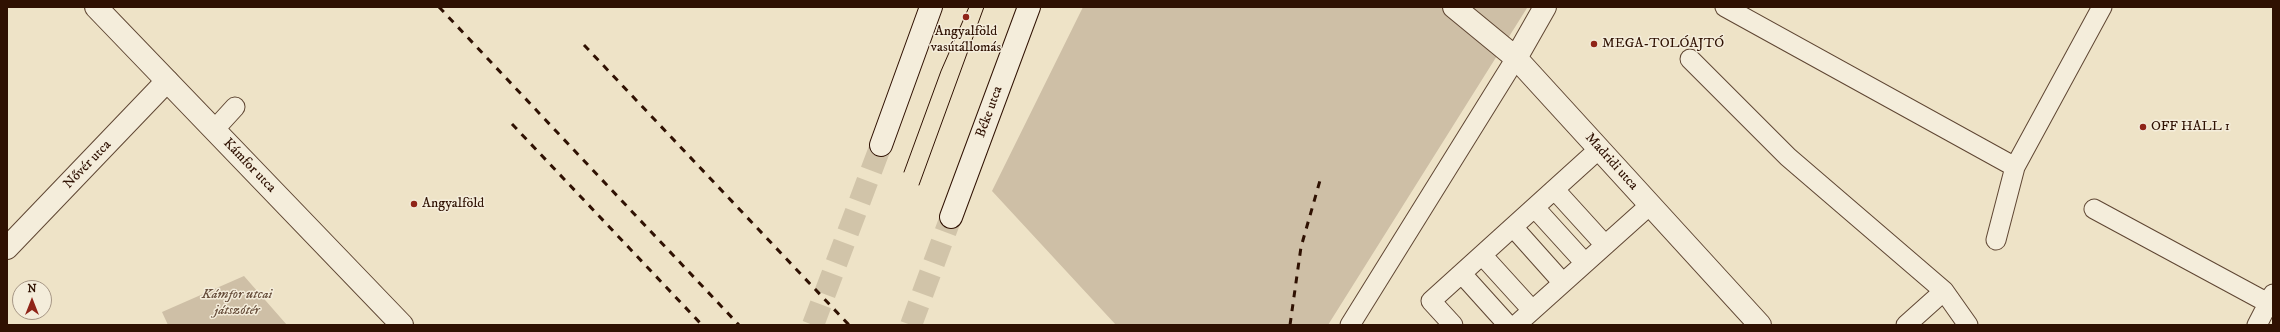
<!DOCTYPE html>
<meta charset="utf-8">
<style>
body{margin:0}
#map{position:relative;width:2280px;height:332px;overflow:hidden;background:#eee3c7;font-family:"IM FELL DW Pica",serif}
canvas{display:block}
.frame{position:absolute;inset:0;border:8px solid #2f1102;pointer-events:none}
.north{position:absolute;left:12px;top:280px;width:40px;height:40px;box-sizing:border-box;background:#f4eddb;border:1px solid #a59584;border-radius:50%;rotate:0deg;font-size:11px;font-weight:700;line-height:16px;text-align:center;color:#2f1102}
.north::after{content:'';display:block;margin:auto;width:14px;height:18px;background:#8f2418;clip-path:polygon(50% 0,100% 100%,50% 72%,0 100%)}
</style>
<div id="map">
<canvas width="2280" height="332"></canvas>
<div class="frame"></div>
<div class="north">N</div>
</div>
<script>
const g = document.querySelector('canvas').getContext('2d');
g.lineJoin = 'round';
function paint(path, color) { g.fillStyle = color; g.fill(path, 'evenodd'); }
const poly = rows => new Path2D(rows.map(r => 'M' + r).join(''));
function strokePath(path, color, width, dash) { g.strokeStyle = color; g.lineWidth = width; g.lineCap = dash ? 'butt' : 'round'; g.setLineDash(dash || []); g.stroke(path); }
function label(font, color, halo, rows, align = 'center') {
  g.font = font + ' "IM FELL DW Pica",serif'; g.lineWidth = 3; g.setLineDash([]); g.textBaseline = 'middle'; g.strokeStyle = halo; g.fillStyle = color; for (const [text, x, y, turn = 0] of rows) {
    g.save(); g.translate(x, y); g.rotate((+turn || 0) * Math.PI / 180); g.textAlign = isNaN(turn) ? turn : align; if (halo) g.strokeText(text, 0, 0); g.fillText(text, 0, 0); g.restore();
  }
}
const green = poly([
 [1083,7,1526,7,1527,8,1328,325,1116,325,992,191],
 [244,276,287,325,168,325,162,312]
]);
const secondaryTunnel = poly([
 [813,325,881,145],
 [911,325,951,217]
]);
const service = poly([
 [1725,7,2015,167],
 [1690,59,1788,157,1944,291,1968,325],
 [214,130,235,107],
 [1555,190,1605,245],
 [1535,208,1585,263],
 [2094,209,2268,303],
 [1513,227,1563,283],
 [1996,240,2015,167,2102,7],
 [1482,255,1532,310],
 [1462,274,1508,325],
 [1350,325,1516,58],
 [1453,325,1431,301,1599,149],
 [1516,325,1650,205],
 [1906,325,1944,291],
 [2257,325,2273,294]
]);
const minor = poly([
 [1454,7,1516,58,1760,325],
 [1516,58,1545,7],
 [7,248,167,81]
]);
const tertiary = poly([
 [96,7,402,325]
]);
const secondary = poly([
 [881,145,931,7],
 [951,217,1029,7]
]);
const tram = poly([
 [904,172,941,71,969,7],
 [919,185,984,7]
]);
const rail = poly([
 [439,7,739,325],
 [584,45,849,325],
 [512,124,702,325],
 [1290,325,1301,247,1321,177]
]);
const markers = [
 [966,17,4,"#8f2418"],
 [1594,44,4,"#8f2418"],
 [2143,127,4,"#8f2418"],
 [414,204,4,"#8f2418"]
];
const poiNames = [
 ["Angyalföld",966,32,"center"],
 ["vasútállomás",966,48,"center"],
 ["MEGA-TOLÓAJTÓ",1602,44],
 ["OFF HALL 1",2151,127],
 ["Angyalföld",422,204]
];
const streetNames = [
 ["Béke utca",990,112,-70],
 ["Madridi utca",1611,162,48],
 ["Nővér utca",88,165,-46],
 ["Kámfor utca",249,166,46]
];
const parkNames = [
 ["Kámfor utcai",237,295],
 ["játszótér",237,311]
];
paint(green, '#cebfa6');
strokePath(secondaryTunnel, '#d1c4a9', 22, [22, 11]);
strokePath(service, '#5f4633', 21);
strokePath(minor, '#5f4633', 24);
strokePath(tertiary, '#5f4633', 24);
strokePath(secondary, '#2f1102', 24);
strokePath(service, '#f4eddb', 19);
strokePath(minor, '#f4eddb', 22);
strokePath(tertiary, '#f4eddb', 22);
strokePath(secondary, '#f4eddb', 22);
strokePath(tram, '#2f1102', 1);
strokePath(rail, '#2f1102', 3, [7, 7]);
for (const [x, y, r, color] of markers) { const dot = new Path2D(); dot.arc(x, y, r, 0, 2 * Math.PI); g.fillStyle = color; g.fill(dot); strokePath(dot, '#f4eddb', 1.5); }
label('14px', '#2f1102', '#f4eddb', poiNames, 'left');
label('14px', '#2f1102', '#f4eddb', streetNames);
label('italic 14px', '#674e3b', '#f4eddb', parkNames);
</script>
